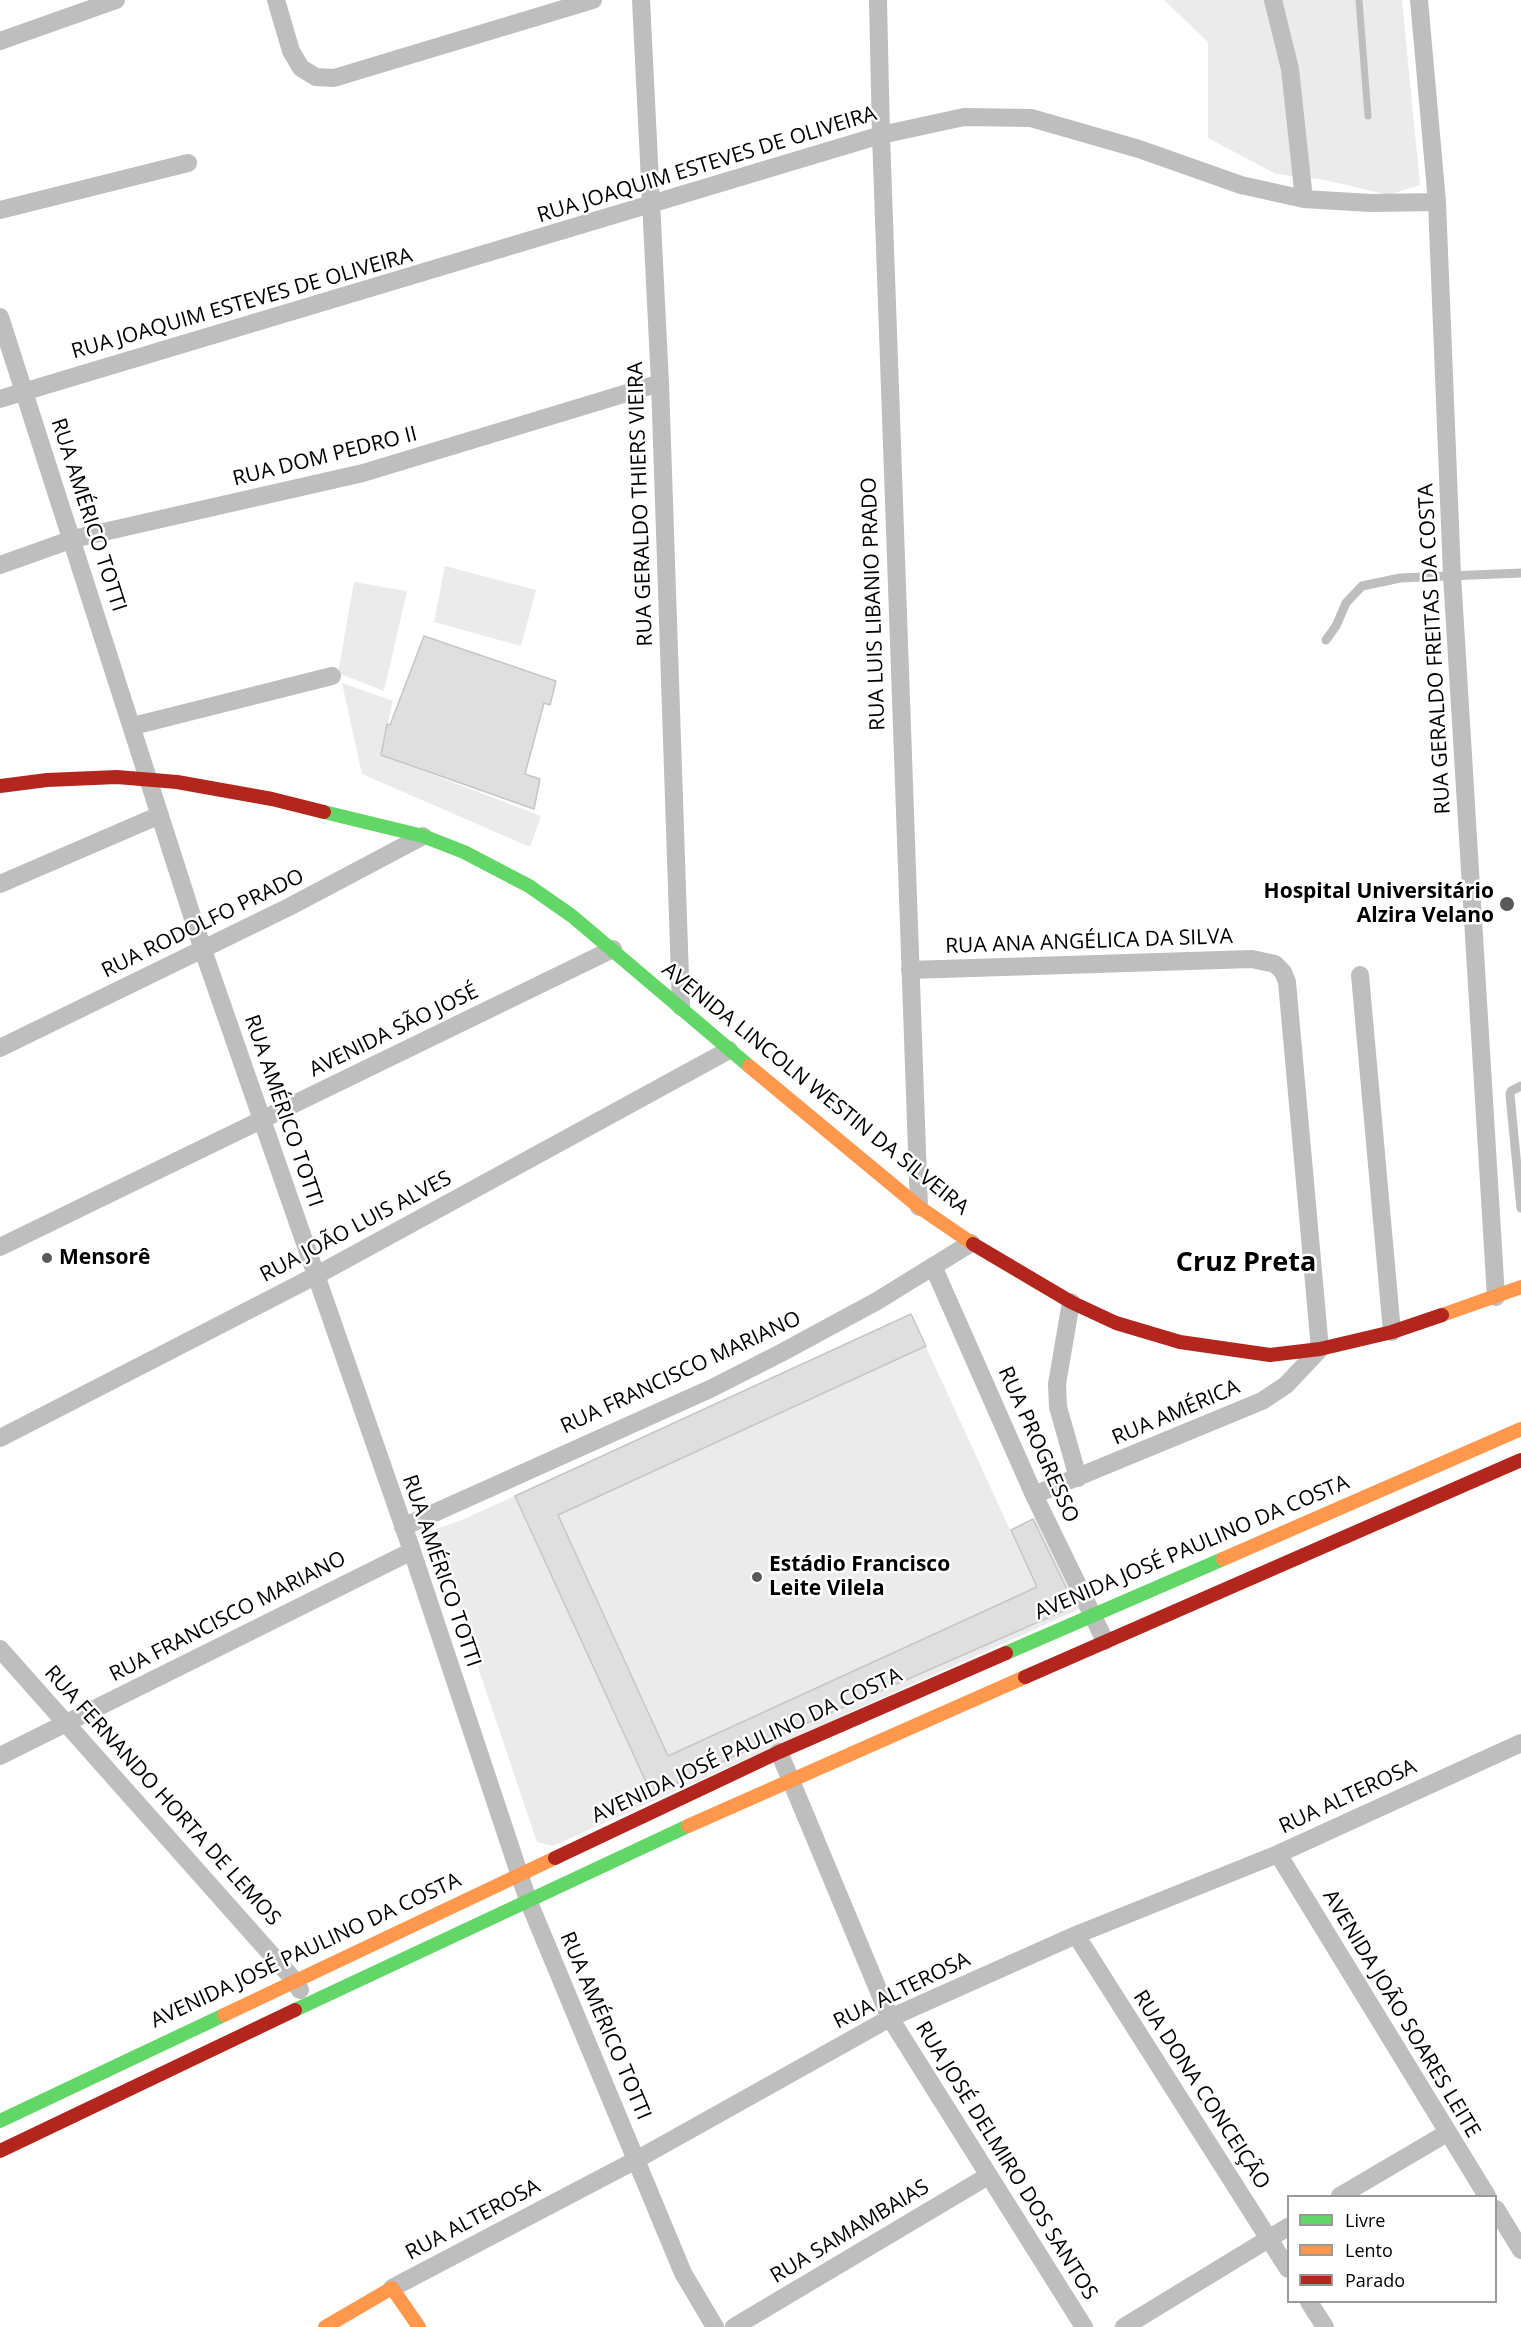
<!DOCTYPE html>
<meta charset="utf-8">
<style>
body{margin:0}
#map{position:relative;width:1521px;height:2327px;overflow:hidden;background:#fff;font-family:"Open Sans",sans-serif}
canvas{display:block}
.legend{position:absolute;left:1287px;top:2195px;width:210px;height:108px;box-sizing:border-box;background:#fff;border:2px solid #999;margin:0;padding:8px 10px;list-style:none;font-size:18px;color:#000}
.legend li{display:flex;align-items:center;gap:12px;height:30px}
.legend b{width:30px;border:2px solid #999}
</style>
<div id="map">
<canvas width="1521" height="2327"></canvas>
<ul class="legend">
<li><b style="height:8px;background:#63d668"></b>Livre</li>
<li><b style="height:8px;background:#ff974d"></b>Lento</li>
<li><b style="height:8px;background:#b3261e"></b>Parado</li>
</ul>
</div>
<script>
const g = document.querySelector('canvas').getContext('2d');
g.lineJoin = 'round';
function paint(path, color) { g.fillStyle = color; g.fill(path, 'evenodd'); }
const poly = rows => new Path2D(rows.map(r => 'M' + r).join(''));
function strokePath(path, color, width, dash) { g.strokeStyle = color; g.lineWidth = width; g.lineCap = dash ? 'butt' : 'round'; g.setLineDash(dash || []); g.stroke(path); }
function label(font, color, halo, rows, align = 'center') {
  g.font = font + ' "Open Sans",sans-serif'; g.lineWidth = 5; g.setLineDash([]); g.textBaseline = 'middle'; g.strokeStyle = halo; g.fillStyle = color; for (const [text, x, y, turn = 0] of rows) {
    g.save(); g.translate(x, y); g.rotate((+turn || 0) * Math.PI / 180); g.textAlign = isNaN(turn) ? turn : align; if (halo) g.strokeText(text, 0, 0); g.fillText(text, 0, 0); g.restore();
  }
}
const green = poly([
 [1164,0,1402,0,1420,185,1389,195,1325,180,1276,174,1208,138,1208,42],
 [445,566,536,590,521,646,434,622],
 [354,582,407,591,384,691,338,673],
 [342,683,393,701,381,755,541,816,530,847,362,774],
 [911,1314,1010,1530,1039,1516,1082,1608,553,1846,537,1842,437,1546,436,1529,462,1520]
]);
const stream = poly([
 [1359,0,1368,116]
]);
const building = poly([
 [424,636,556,681,550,705,544,703,525,774,540,779,534,809,381,755,387,724,390,725,424,636],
 [911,1314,926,1346,558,1515,668,1756,1037,1587,1011,1530,1033,1519,1075,1606,773,1738,652,1795,515,1496,911,1314]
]);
const lane = poly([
 [1326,640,1336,626,1346,603,1362,586,1400,578,1521,573],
 [1521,1086,1511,1091,1510,1095,1521,1208]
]);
const street = poly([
 [276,0,291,51,301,68,316,77,334,78,593,0],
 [641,0,660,383,681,1007],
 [878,0,881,135,919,1207],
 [1273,0,1290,69,1304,199],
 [1419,0,1437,202,1452,575,1496,1297],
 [0,41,116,0],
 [0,210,188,163],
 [0,317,203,950,412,1551,528,1900,683,2273,715,2327],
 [0,399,881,135,964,117,1031,118,1139,149,1241,185,1304,199,1371,203,1437,202],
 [0,565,73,539,363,473,660,383],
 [133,726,332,676],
 [0,884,160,815],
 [910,970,1252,959,1275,964,1283,972,1287,982,1320,1349,1286,1385,1262,1401,1034,1495],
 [1360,975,1392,1332],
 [0,1048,289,907,423,836],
 [0,1247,613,949],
 [933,1266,1034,1495,1105,1641],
 [1071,1302,1057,1384,1058,1407,1078,1478],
 [0,1438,317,1275,729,1050],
 [403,1527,710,1389,781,1353,877,1301,971,1243],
 [0,1649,294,1980,300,1990],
 [779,1752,890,2018,1084,2327],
 [0,1756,412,1551],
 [1278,1854,1487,2196],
 [1076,1935,1288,2269],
 [1340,2196,1447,2133],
 [1496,2209,1521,2250],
 [392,2288,636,2160,890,2018,1076,1935,1278,1854,1521,1743],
 [1309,2302,1325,2327],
 [734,2327,988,2176],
 [1124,2327,1288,2227]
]);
const fast = poly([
 [324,812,423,836,464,852,529,886,572,916,749,1066],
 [1006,1653,1223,1559],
 [295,2010,688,1826],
 [0,2121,224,2015]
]);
const slow = poly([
 [749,1066,919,1207,973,1244],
 [1442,1315,1521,1287],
 [1223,1559,1521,1429],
 [688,1826,1025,1677],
 [224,2015,555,1858],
 [325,2327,392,2288,419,2327]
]);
const jam = poly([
 [0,786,47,780,117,777,177,782,272,799,324,812],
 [973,1244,1071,1302,1116,1323,1180,1342,1270,1355,1320,1349,1392,1332,1442,1315],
 [1025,1677,1521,1460],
 [555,1858,779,1752,1006,1653],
 [0,2151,295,2010]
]);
const markers = [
 [1507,904,8,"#595959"],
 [47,1258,6,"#595959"],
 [757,1577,6,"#595959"]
];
const streetNames = [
 ["RUA JOAQUIM ESTEVES DE OLIVEIRA",707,165,-17],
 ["RUA JOAQUIM ESTEVES DE OLIVEIRA",242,304,-16],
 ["RUA DOM PEDRO II",325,457,-14],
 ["RUA GERALDO THIERS VIEIRA",641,504,-92],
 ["RUA AMÉRICO TOTTI",88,515,72],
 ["RUA LUIS LIBANIO PRADO",874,604,-92],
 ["RUA GERALDO FREITAS DA COSTA",1435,649,-93],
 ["RUA RODOLFO PRADO",203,924,-26],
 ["RUA ANA ANGÉLICA DA SILVA",1089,942,-2],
 ["AVENIDA SÃO JOSÉ",394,1031,-26],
 ["AVENIDA LINCOLN WESTIN DA SILVEIRA",815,1089,39],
 ["RUA AMÉRICO TOTTI",283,1111,71],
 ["RUA JOÃO LUIS ALVES",356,1227,-28],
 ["RUA FRANCISCO MARIANO",681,1373,-25],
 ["RUA AMÉRICA",1176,1413,-23],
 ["RUA PROGRESSO",1038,1445,66],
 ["AVENIDA JOSÉ PAULINO DA COSTA",1192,1548,-23],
 ["RUA AMÉRICO TOTTI",441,1571,71],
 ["RUA FRANCISCO MARIANO",228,1617,-27],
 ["AVENIDA JOSÉ PAULINO DA COSTA",747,1746,-25],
 ["RUA FERNANDO HORTA DE LEMOS",162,1796,48],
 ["RUA ALTEROSA",1348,1797,-25],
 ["AVENIDA JOSÉ PAULINO DA COSTA",306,1951,-25],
 ["RUA ALTEROSA",902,1991,-26],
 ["AVENIDA JOÃO SOARES LEITE",1401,2014,59],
 ["RUA AMÉRICO TOTTI",605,2026,67],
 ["RUA DONA CONCEIÇÃO",1201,2090,57],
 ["RUA JOSÉ DELMIRO DOS SANTOS",1006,2161,58],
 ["RUA ALTEROSA",473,2220,-28],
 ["RUA SAMAMBAIAS",850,2232,-31]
];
const poiNames = [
 ["Hospital Universitário",1494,892,"right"],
 ["Alzira Velano",1494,916,"right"],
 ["Mensorê",59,1258],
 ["Estádio Francisco",769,1565],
 ["Leite Vilela",769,1589]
];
const districtNames = [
 ["Cruz Preta",1246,1263]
];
paint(green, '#ebebeb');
strokePath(stream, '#bebebe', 7);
paint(building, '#dfdfdf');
strokePath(building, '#c6c6c6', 1.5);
strokePath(lane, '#bebebe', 9);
strokePath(street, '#bebebe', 18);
strokePath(fast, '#63d668', 14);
strokePath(slow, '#ff974d', 14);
strokePath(jam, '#b3261e', 14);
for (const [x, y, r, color] of markers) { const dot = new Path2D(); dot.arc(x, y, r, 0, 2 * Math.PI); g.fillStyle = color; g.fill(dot); strokePath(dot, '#fff', 2); }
label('21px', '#000', '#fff', streetNames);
label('bold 21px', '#000', '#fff', poiNames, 'left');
label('bold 27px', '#000', '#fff', districtNames);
</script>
